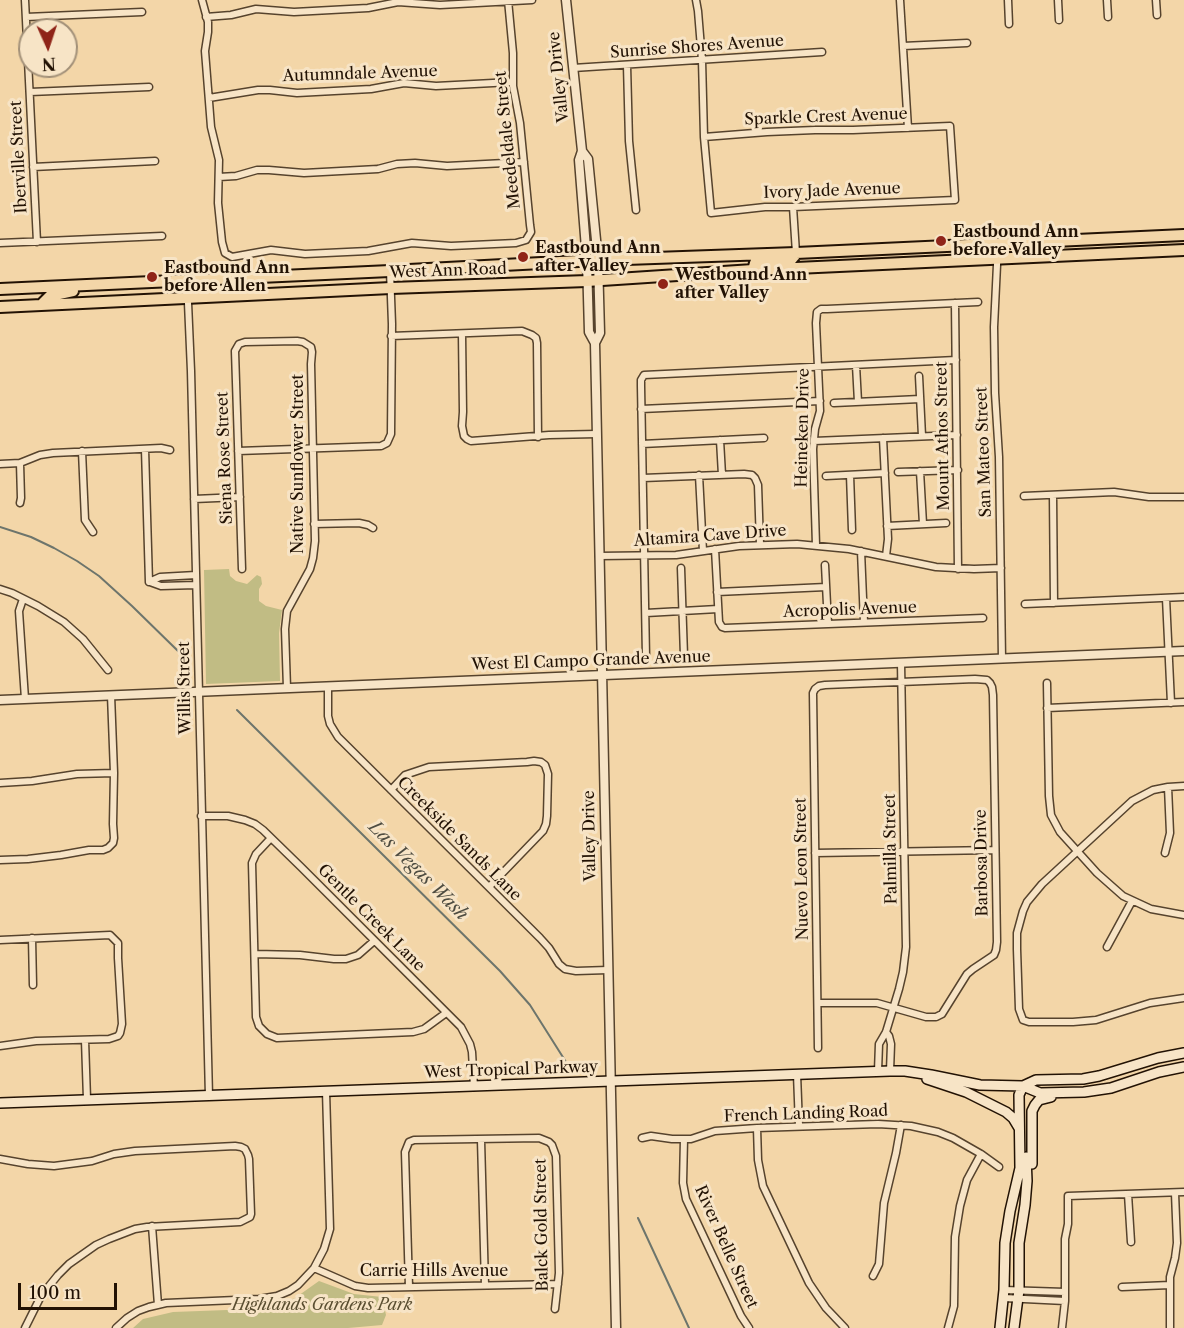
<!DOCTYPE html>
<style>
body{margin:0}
#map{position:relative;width:1184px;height:1328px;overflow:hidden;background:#f3d6a8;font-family:"Libre Caslon Text",serif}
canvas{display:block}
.north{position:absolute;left:18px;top:18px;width:60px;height:60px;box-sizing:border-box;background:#f7e4c6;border:2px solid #a29078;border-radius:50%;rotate:177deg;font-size:16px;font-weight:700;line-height:24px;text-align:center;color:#221204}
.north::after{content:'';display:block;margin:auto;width:21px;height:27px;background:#8f2418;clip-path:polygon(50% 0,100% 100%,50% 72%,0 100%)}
.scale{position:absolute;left:18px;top:1283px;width:99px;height:27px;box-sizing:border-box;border:3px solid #221204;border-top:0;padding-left:8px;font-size:18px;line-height:21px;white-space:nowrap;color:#221204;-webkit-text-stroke:4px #f7e4c6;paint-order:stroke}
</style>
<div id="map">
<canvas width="1184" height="1328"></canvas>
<div class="north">N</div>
<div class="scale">100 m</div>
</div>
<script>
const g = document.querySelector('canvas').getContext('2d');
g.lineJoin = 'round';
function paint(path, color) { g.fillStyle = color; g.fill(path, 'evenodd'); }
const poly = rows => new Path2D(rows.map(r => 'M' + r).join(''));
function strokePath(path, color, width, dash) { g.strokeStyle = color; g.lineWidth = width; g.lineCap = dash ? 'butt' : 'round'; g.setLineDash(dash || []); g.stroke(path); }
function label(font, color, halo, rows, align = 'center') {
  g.font = font + ' "Libre Caslon Text",serif'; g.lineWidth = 6; g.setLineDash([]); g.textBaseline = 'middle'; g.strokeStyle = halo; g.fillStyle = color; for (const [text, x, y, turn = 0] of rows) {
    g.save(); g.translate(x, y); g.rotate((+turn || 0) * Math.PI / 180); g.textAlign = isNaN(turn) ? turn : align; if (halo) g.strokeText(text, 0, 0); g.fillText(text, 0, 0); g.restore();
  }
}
const green = poly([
 [229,569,230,576,236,581,247,584,257,575,261,577,262,584,259,589,259,601,266,606,282,610,279,633,280,681,206,684,204,570],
 [319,1281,354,1294,382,1297,386,1315,382,1325,348,1328,133,1328,143,1319,173,1312,254,1309,278,1305,295,1298]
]);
const stream = poly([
 [0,527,31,537,54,548,77,561,99,576,132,606,179,652],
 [237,710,500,971,530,1005,566,1062],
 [638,1218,689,1328]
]);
const minor = poly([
 [25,0,37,242],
 [202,0,208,22,208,32,205,51,211,127,219,160,218,203,222,242,225,253,232,257,271,250,305,254,368,251,412,243,451,246,516,243,526,240,531,232,530,225,520,123,513,86,513,53,508,0],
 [696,0,698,11,702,60,704,137,711,213,765,207,793,207,955,200,950,126,853,130,815,130,767,132,704,137],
 [900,0,908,128],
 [1008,0,1009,24],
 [1058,0,1059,20],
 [1107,0,1108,17],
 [1156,0,1157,15],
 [26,17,142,12],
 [206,17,231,15,256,9,294,12,368,8,398,2,440,5,532,0],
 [903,46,967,43],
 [627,65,629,141,636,210],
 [573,68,822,52],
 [30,92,149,87],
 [209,98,258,90,270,90,297,93,371,89,404,83,436,86,512,82],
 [33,167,155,161],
 [219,177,236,176,257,170,269,170,304,173,378,169,397,164,415,163,447,166,524,162],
 [793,207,796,253],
 [0,243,162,236],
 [998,244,994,327,995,393,999,457,1002,659],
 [187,280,191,371,209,1096],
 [955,303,958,569],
 [462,334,463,412,462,426,464,436,467,439,471,441,549,435,597,434],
 [391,336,522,331,532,335,536,338,537,343,538,437],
 [856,365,858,402],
 [919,376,922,436],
 [834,403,920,399],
 [641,409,820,401],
 [883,438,888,539,886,556],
 [720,440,722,475],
 [814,441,957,435],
 [642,444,764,438],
 [145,449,149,582],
 [82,451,85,520,93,532],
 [238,451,381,446,387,443,391,434,392,324,390,271],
 [20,463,21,498,20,503],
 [0,464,20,463,40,455,53,453,161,448,170,450],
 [920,471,923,524],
 [898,472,958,470],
 [699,475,703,551],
 [850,475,852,530],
 [826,476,885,473],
 [643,478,744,474,752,475,755,478,758,485,760,544],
 [1053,495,1054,603],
 [1024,496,1114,492,1149,497,1184,497],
 [194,499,240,497],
 [314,524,359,523,368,525,373,528],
 [887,526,946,523],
 [816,545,813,449,815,429,820,411,816,323,817,312,821,309,827,309,978,302],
 [715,549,719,622,722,627,725,628,983,618],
 [861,551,864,622],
 [599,556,676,555,739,546,797,544,849,549,936,567,974,569,1001,568],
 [825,565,828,624],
 [681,568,684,656],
 [242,569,235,351,239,344,245,342,297,341,303,342,311,347,312,352,311,364,315,541,313,558,310,569,287,611,285,629,287,688],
 [149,582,160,577,196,575],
 [150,582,161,586,196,585],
 [0,589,12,593,38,606,64,622,83,639,108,670],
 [717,592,826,587],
 [1166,598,1171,703],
 [23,599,19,611,25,699],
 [1025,604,1184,597],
 [646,613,718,609],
 [646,657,641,386,641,380,644,375,956,360],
 [1047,683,1049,796,1051,815,1060,832,1097,873,1123,896,1151,909,1184,915],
 [328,686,328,716,330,724,338,737,540,938,549,948,559,964,565,969,576,971,608,970],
 [1047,708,1184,702],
 [0,783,32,781,77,774,114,773],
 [1184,786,1168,787,1153,790,1132,801,1042,884,1027,902,1023,911,1017,933,1017,949,1019,1009,1023,1020,1029,1022,1073,1022,1096,1020,1150,1003,1184,998],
 [391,790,405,775,429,767,527,762,534,761,541,762,545,765,548,774,547,816,546,824,543,831,489,887],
 [201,816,228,816,245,820,255,824,263,830,301,867,461,1027,470,1044,472,1052,474,1087],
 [271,838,256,854,252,863,256,1017,259,1026,267,1034,277,1038,413,1032,424,1029,446,1013],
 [815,853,995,850],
 [1165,853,1170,833,1168,787],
 [0,860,28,859,61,855,89,850,103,850,108,848,113,843,114,838,113,824,114,773,111,695],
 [32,938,33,985],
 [0,940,110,935,118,943,118,958,122,1024,120,1033,118,1036,109,1039,36,1041,0,1046],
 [1107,947,1132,901],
 [255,954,300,955,334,959,346,959,358,955,374,941],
 [818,1003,877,1003,926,1017,936,1017,942,1014,967,974,973,969,994,955,996,950,997,942,993,695,992,687,990,683,987,680,975,679,825,685,819,686,815,689,813,693,818,1048],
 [886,1032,889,1036,891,1044,890,1071],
 [85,1040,87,1099],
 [878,1071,879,1044,886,1032,899,989,903,972,906,947,901,663],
 [797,1074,799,1126],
 [757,1128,758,1160,763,1186,809,1283,826,1308,845,1328],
 [642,1138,651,1136,672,1139,691,1139,715,1131,757,1128,878,1124,911,1126,938,1132,953,1138,981,1154,999,1167],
 [684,1139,683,1183,686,1199,741,1316,749,1328],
 [481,1140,485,1285],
 [0,1159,28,1164,54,1166,92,1161,114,1154,135,1151,235,1146,241,1147,245,1149,248,1155,249,1159,251,1214,250,1217,240,1222,147,1227,135,1229,109,1239,96,1245,69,1264,58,1275,41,1296,25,1328],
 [1128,1194,1131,1242],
 [152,1226,158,1305],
 [314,1268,355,1286,368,1288,558,1284],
 [873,1276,879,1264,884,1203,896,1153,901,1125],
 [409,1287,405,1152,409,1142,414,1140,539,1138,549,1142,552,1145,556,1156,559,1273,555,1309],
 [1122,1287,1170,1285],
 [1004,1290,1065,1292],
 [1004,1298,1065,1301],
 [116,1328,127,1318,138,1311,149,1307,166,1303,259,1299,277,1296,289,1291,298,1285,314,1268,324,1249,330,1229,326,1091],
 [948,1328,954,1306,955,1237,960,1206,967,1180,981,1154],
 [1062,1328,1065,1301,1065,1239,1068,1224,1068,1196,1184,1192],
 [1170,1328,1170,1277,1175,1258,1177,1243,1175,1193]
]);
const tertiary = poly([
 [566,0,582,151,579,160,587,261,589,332,595,343,616,1328],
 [582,151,588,159,598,260,600,333,595,343],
 [0,700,1184,651]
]);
const secondary = poly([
 [927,1079,966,1092,1006,1112,1013,1118,1019,1128],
 [1023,1086,1040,1093,1084,1092,1111,1088,1159,1072,1184,1067],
 [0,1103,890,1071,905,1071,931,1075,980,1085,1023,1086,1036,1080,1083,1079,1099,1076,1158,1058,1184,1053],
 [1032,1164,1032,1111,1035,1105,1039,1100,1051,1097],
 [1000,1328,1004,1290,1005,1243,1010,1211,1020,1168,1019,1095,1023,1086],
 [1014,1328,1019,1290,1019,1243,1025,1205,1027,1181,1026,1157]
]);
const primary = poly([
 [753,270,755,263,791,260,796,254],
 [0,289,390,271,598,260,796,253,1184,235],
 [42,304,50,296,73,291],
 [0,307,391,288,587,281,753,270,1184,250]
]);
const markers = [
 [941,241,6,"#8f2418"],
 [523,257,6,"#8f2418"],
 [152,277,6,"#8f2418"],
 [663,284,6,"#8f2418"]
];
const streetNames = [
 ["Sunrise Shores Avenue",697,47,-4],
 ["Autumndale Avenue",360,74,-2],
 ["Valley Drive",559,77,-96],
 ["Sparkle Crest Avenue",826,117,-2],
 ["Meedeldale Street",508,140,-96],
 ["Iberville Street",19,157,-93],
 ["Ivory Jade Avenue",832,191,-2],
 ["West Ann Road",448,271,-2],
 ["Heineken Drive",803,428,-89],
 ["Mount Athos Street",943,436,-91],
 ["San Mateo Street",984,452,-92],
 ["Siena Rose Street",225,458,-92],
 ["Native Sunflower Street",298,464,-90],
 ["Altamira Cave Drive",710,536,-4],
 ["Acropolis Avenue",850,610,-2],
 ["West El Campo Grande Avenue",591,661,-2],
 ["Willis Street",185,688,-91],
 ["Valley Drive",590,836,-91],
 ["Creekside Sands Lane",459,839,45],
 ["Palmilla Street",891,849,-91],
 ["Barbosa Drive",982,863,-91],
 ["Nuevo Leon Street",802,869,-91],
 ["Gentle Creek Lane",371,918,45],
 ["West Tropical Parkway",511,1070,-2],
 ["French Landing Road",806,1114,-2],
 ["Balck Gold Street",542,1225,-91],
 ["River Belle Street",726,1247,66],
 ["Carrie Hills Avenue",434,1271]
];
const poiNames = [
 ["Eastbound Ann",953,232],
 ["before Valley",953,250],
 ["Eastbound Ann",535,248],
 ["after Valley",535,266],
 ["Eastbound Ann",164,268],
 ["before Allen",164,286],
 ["Westbound Ann",675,275],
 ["after Valley",675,293]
];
const parkNames = [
 ["Highlands Gardens Park",322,1305]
];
const waterNames = [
 ["Las Vegas Wash",418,871,45]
];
paint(green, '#c1bc84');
strokePath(stream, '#6d756c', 2);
strokePath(minor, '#56432d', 9);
strokePath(tertiary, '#56432d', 11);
strokePath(secondary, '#221204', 12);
strokePath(primary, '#221204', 14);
strokePath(minor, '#f7e4c6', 6);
strokePath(tertiary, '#f7e4c6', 8);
strokePath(secondary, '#f7e4c6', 9);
strokePath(primary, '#f3d6a8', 10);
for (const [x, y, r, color] of markers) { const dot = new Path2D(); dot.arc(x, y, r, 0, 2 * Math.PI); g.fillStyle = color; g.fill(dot); strokePath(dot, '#f7e4c6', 2); }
label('16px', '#221204', '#f7e4c6', streetNames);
label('bold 16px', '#221204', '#f7e4c6', poiNames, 'left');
label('italic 16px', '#5a4e31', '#f7e4c6', parkNames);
label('italic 18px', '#4e4c41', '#f7e4c6', waterNames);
</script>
